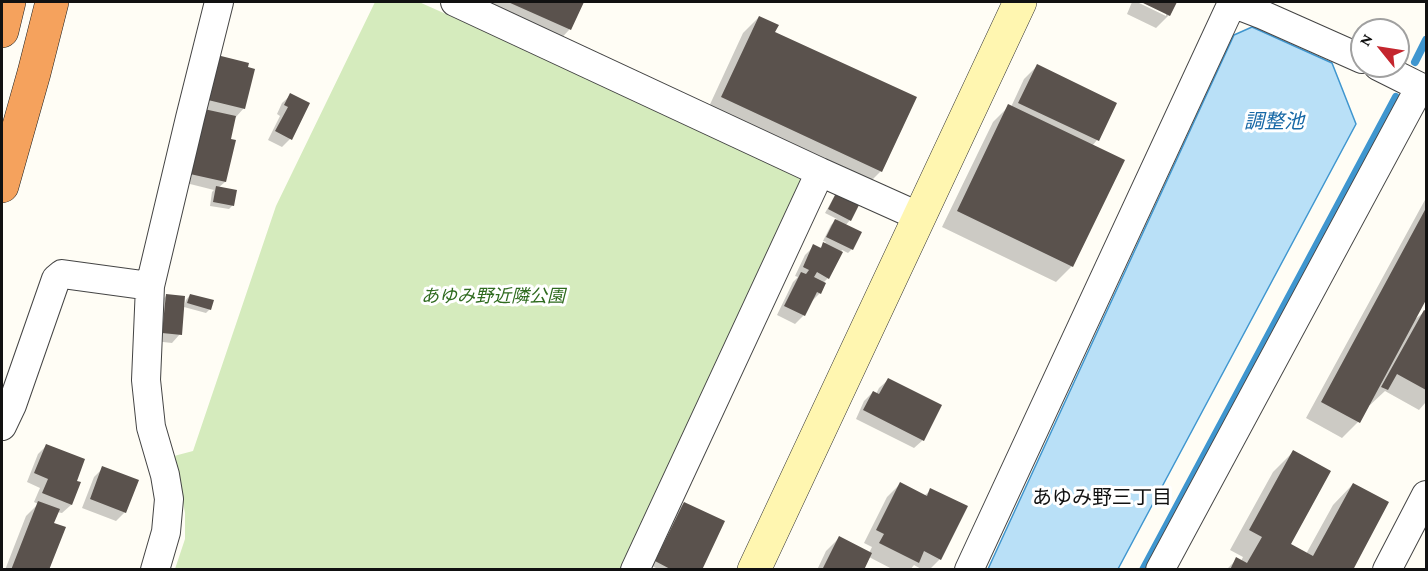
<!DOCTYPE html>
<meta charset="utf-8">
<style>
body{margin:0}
#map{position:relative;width:1428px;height:571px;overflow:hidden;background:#fffdf5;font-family:"Crimson Pro",serif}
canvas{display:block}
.frame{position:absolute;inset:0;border:3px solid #111;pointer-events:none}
.north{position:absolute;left:1350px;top:18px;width:60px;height:60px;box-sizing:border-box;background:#fff;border:2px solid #a0a0a0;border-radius:50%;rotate:300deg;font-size:16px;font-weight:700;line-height:24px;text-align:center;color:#111}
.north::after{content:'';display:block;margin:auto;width:21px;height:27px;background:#c4262e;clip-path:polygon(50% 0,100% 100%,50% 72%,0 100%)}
</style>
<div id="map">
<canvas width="1428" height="571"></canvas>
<div class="frame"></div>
<div class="north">N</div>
</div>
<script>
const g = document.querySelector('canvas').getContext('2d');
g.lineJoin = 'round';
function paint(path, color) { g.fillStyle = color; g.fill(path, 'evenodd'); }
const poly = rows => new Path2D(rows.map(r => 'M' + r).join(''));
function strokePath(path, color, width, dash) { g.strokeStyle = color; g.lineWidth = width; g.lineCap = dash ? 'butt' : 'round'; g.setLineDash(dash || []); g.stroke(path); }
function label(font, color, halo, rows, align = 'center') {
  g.font = font + ' "Crimson Pro","Noto Sans JP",serif'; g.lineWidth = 6; g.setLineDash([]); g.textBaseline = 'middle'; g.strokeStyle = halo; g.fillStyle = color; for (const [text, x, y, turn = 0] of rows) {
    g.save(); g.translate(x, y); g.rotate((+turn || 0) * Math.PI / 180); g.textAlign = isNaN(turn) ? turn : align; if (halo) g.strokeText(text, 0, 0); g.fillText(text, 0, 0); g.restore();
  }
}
const green = poly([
 [375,2,419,2,798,171,803,187,624,569,175,569,185,539,185,513,174,456,193,451,276,206]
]);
const water = poly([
 [1252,27,1332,63,1356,124,1118,569,988,569,1234,35,1252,27]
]);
const shadow = poly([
 [459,2,582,2,569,30,554,46],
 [1130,2,1137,2,1166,16,1166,12,1144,2,1176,2,1169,15,1156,28,1127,14,1132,2],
 [759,17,773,33,881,171,865,187,706,113,743,33],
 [205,65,244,108,235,118,229,140,225,182,218,188,233,205,229,209,210,206,212,192,214,190,182,182],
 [1037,66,1097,140,1092,146,1072,266,1056,282,942,227,993,122,1009,106,1011,107,1024,79],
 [291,95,290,139,282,147,268,140,280,116,277,114,282,103],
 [837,195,850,220,845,226,852,249,848,253,842,250,828,278,823,283,820,293,811,302,804,315,795,324,777,315,793,282,798,277,795,276,805,255,814,246,819,249,826,242,823,241,831,225,837,219,825,213,833,199],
 [1426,198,1426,297,1413,321,1424,312,1426,313,1426,402,1419,410,1385,391,1370,405,1368,404,1358,422,1342,438,1306,418],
 [190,295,210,309,206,313,184,307,186,300],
 [166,296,180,334,172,343,154,341,157,305],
 [888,380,923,440,914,448,856,419,864,401,873,392,876,394,879,388],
 [47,445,75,481,79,483,71,505,62,513,57,512,52,524,48,570,5,570,26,516,38,504,34,502,40,488,27,482,38,454],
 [1293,452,1289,545,1306,554,1333,505,1353,484,1351,570,1226,570,1237,559,1241,561,1243,557,1230,550,1273,472],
 [103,468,125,512,116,521,82,508,94,477],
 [900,484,924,496,931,490,940,559,929,570,923,570,914,565,910,570,894,570,869,557,862,570,817,570,826,551,839,538,869,553,872,547,864,543,887,497],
 [684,503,700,570,660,570,652,566,675,512]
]);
const stream = poly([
 [1415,62,1426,40],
 [1143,570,1396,97]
]);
const building = poly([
 [508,2,584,2,571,30],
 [1141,2,1177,2,1170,16],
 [759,16,779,25,775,32,917,97,882,172,721,97],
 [213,54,249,63,248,67,255,69,245,109,208,100],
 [1037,64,1117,103,1099,141,1018,103],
 [290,93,310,103,292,140,275,131,288,107,284,105],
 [1008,104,1125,160,1073,267,957,211],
 [204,109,236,116,231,139,236,140,226,182,190,174],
 [216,186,237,190,234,206,213,202],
 [836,193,859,205,851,221,828,209],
 [1426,208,1426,300,1360,423,1321,402],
 [835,219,862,232,853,250,826,237],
 [823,242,843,252,829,279,817,272,814,277,826,283,821,294,817,292,805,316,784,306,801,272,806,274,809,270,803,267,813,244,821,248],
 [166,294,185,296,182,335,162,333],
 [190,294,214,300,211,310,187,303],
 [1424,310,1426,311,1426,390,1397,374,1388,390,1381,387],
 [888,378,942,405,924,441,863,410,873,391,879,394],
 [46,444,85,459,77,481,81,482,72,505,42,493,48,479,34,473],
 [1293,450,1331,471,1291,544,1313,556,1353,483,1389,502,1353,570,1230,570,1236,557,1247,563,1262,537,1249,530],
 [102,466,139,480,126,513,90,499],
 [900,482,927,496,930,488,968,506,941,560,924,551,919,563,879,543,884,534,876,530],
 [38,501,60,509,54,523,66,527,49,570,11,570],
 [684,502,725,521,702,570,672,570,655,561],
 [839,536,872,553,864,570,822,570]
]);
const street = poly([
 [455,2,820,172],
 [1378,66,1426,90],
 [2,426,12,405,56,279,62,274,150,286],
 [155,570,166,532,169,499,165,475,151,427,146,380,150,286,190,118,219,2],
 [635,570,820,172,918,216],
 [969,570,1232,3,1263,15,1362,59],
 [1160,570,1420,87],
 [1387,570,1426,495]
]);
const secondary = poly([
 [754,570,1020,2]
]);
const highway = poly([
 [2,31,9,2],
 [2,186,34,73,52,2]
]);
const parkNames = [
 ["あゆみ野近隣公園",493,296]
];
const waterNames = [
 ["調整池",1274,122]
];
const neighbourhoodNames = [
 ["あゆみ野三丁目",1102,498]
];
paint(green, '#d5ebbd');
paint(water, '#b9e0f7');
strokePath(water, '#3f96cf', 1.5);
paint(shadow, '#0003');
strokePath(stream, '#3f96cf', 8);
paint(building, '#5a524d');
strokePath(street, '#444', 30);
strokePath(secondary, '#333', 34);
strokePath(highway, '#222', 34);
strokePath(street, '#fff', 28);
strokePath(secondary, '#fff6b0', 33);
strokePath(highway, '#f5a25d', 33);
label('italic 18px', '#2f6b1f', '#fff', parkNames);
label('italic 20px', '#1768a6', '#fff', waterNames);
label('20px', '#111', '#fff', neighbourhoodNames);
</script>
